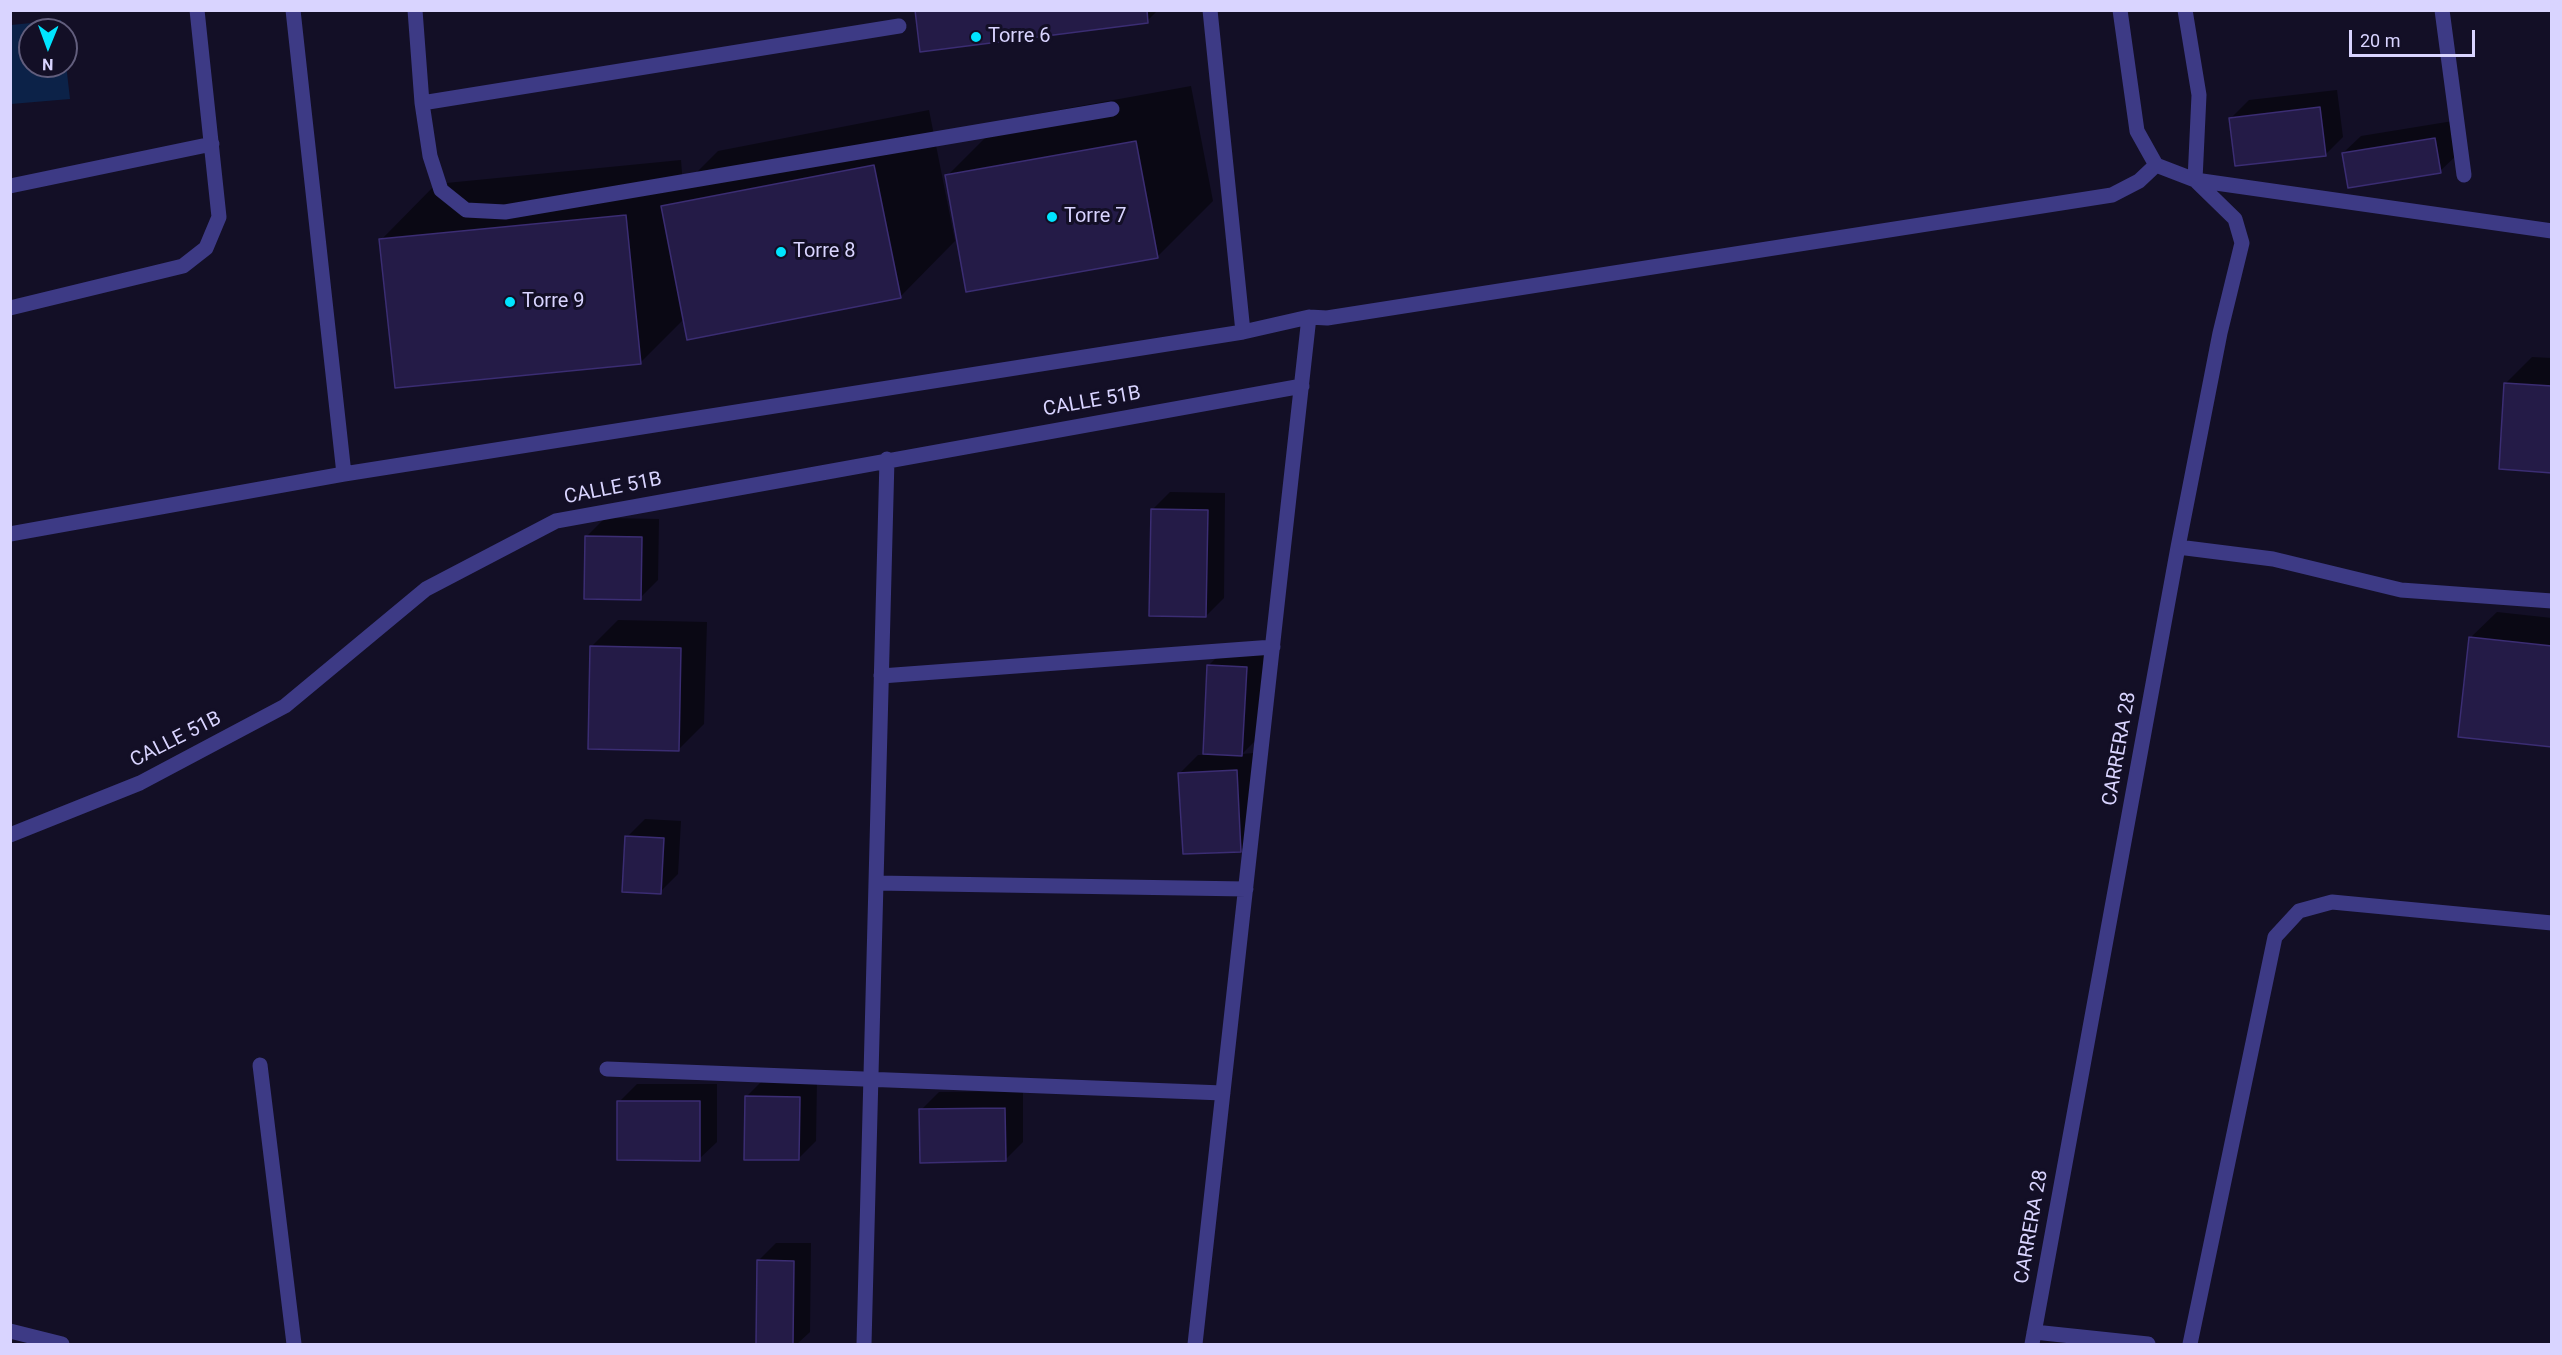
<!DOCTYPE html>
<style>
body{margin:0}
#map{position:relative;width:2562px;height:1355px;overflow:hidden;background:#130f26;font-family:Roboto,sans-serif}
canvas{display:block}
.frame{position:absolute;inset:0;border:12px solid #d9d4ff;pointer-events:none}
.north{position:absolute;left:18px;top:18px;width:60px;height:60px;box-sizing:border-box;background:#130f26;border:2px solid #625e7d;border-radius:50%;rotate:181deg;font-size:16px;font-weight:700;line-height:24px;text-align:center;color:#d9d4ff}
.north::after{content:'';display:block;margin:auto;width:21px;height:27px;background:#00e5ff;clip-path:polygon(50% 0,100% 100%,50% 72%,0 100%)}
.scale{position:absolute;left:2349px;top:30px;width:126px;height:27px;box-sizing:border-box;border:3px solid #d9d4ff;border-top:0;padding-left:8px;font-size:18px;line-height:21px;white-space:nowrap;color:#d9d4ff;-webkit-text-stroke:4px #130f26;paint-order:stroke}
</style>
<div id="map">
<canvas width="2562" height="1355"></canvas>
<div class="frame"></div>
<div class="north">N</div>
<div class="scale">20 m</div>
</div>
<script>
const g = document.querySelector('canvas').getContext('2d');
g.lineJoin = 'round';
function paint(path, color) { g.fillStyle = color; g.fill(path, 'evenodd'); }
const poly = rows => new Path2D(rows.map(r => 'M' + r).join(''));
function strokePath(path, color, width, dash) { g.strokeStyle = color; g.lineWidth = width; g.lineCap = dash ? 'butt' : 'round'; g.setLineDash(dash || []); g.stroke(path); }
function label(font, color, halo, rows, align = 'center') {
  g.font = font + ' Roboto,sans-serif'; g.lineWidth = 6; g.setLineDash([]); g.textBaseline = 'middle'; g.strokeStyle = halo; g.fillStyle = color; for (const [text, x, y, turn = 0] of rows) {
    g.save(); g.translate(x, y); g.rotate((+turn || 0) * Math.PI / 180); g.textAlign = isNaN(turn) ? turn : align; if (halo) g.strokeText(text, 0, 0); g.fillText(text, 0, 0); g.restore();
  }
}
const water = poly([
 [61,20,62,30,30,30,30,66,66,66,66,64,70,99,11,104,11,25]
]);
const shadow = poly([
 [917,10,1158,10,1147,21],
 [1191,86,1213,201,1157,257,947,176,1003,120],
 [2337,90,2343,137,2325,155,2231,118,2249,100],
 [929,110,955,241,900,297,685,318,640,363,381,240,436,184,681,160,683,186,718,151],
 [2453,121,2458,154,2440,171,2343,153,2361,136],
 [2532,357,2552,358,2552,471,2506,383],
 [1170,492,1225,493,1224,598,1206,616,1152,510],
 [605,518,659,519,658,580,640,598,587,536],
 [2497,612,2552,618,2552,746,2470,638],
 [618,620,707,622,704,724,678,750,592,646],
 [1226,648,1264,650,1260,736,1242,754,1254,753,1259,832,1241,850,1180,773,1198,755,1212,755,1208,666],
 [645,819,681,821,678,874,660,892,627,837],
 [764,1079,817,1080,816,1141,798,1159,746,1097],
 [637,1084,717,1084,717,1142,699,1159,619,1102],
 [1023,1091,1023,1142,1005,1160,921,1110,939,1092],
 [776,1243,811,1243,810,1332,797,1344,757,1344,758,1261]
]);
const building = poly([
 [915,10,1147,10,1148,23,920,52,915,10],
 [2320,107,2326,156,2235,166,2229,118,2320,107],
 [2435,138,2441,173,2348,188,2342,153,2435,138],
 [1136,141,1158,258,966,292,945,175,1136,141],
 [874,165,901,298,687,340,661,206,874,165],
 [626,215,641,364,395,388,379,239,626,215],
 [2504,383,2552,386,2552,473,2499,469,2504,383],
 [1151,509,1208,510,1206,617,1149,616,1151,509],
 [585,536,642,537,641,600,584,599,585,536],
 [2469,637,2552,646,2552,747,2458,737,2469,637],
 [590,646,681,648,679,751,588,749,590,646],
 [1207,665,1247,667,1242,756,1203,754,1207,665],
 [1237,770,1241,852,1183,854,1178,773,1237,770],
 [625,836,664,838,661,894,622,892,625,836],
 [745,1096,800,1097,799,1160,744,1160,745,1096],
 [617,1101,700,1101,700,1161,617,1160,617,1101],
 [1005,1108,1006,1161,920,1163,919,1109,1005,1108],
 [757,1260,794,1261,793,1344,756,1344,757,1260]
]);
const lane = poly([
 [415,10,422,103,430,156,441,190,466,210,505,212,1112,109],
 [422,103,899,26],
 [10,186,212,144],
 [10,308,183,266,206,248,219,217,197,10]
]);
const street = poly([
 [293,10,344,474],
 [1210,10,1243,332],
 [2185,10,2199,95,2195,180,2552,231],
 [2442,10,2464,175],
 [10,534,344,474,1243,332,1309,317,1327,318,2112,195,2139,181,2156,165],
 [2178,547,2273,559,2401,590,2552,601],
 [881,676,1273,647],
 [10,835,140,783,285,706,426,589,556,521,1302,386],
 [876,883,1246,889],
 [260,1065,294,1344],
 [607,1069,1223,1093],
 [10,1331,62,1344],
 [2034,1332,2148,1344],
 [864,1344,887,459],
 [1195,1344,1309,317],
 [2032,1344,2178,547,2220,333,2242,243,2235,219,2195,180,2156,165,2137,131,2120,10],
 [2190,1344,2275,937,2299,911,2332,902,2552,923]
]);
const markers = [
 [976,37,6,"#00e5ff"],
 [1052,217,6,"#00e5ff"],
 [781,252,6,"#00e5ff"],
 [510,302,6,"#00e5ff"]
];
const poiNames = [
 ["Torre 6",988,37],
 ["Torre 7",1064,217],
 ["Torre 8",793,252],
 ["Torre 9",522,302]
];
const streetNames = [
 ["CALLE 51B",1092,402,-10],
 ["CALLE 51B",613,489,-11],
 ["CALLE 51B",176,740,-27],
 ["CARRERA 28",2120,749,-80],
 ["CARRERA 28",2032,1227,-80]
];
paint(water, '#0c2248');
paint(shadow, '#0007');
paint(building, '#241b47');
strokePath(building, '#3b2d73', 1.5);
strokePath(lane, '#3d3a85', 15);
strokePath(street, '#3d3a85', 15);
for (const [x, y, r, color] of markers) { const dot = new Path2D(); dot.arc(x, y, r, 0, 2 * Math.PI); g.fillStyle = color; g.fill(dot); strokePath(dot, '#130f26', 2); }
label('20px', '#d9d4ff', '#130f26', poiNames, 'left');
label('20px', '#d9d4ff', '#130f26', streetNames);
</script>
